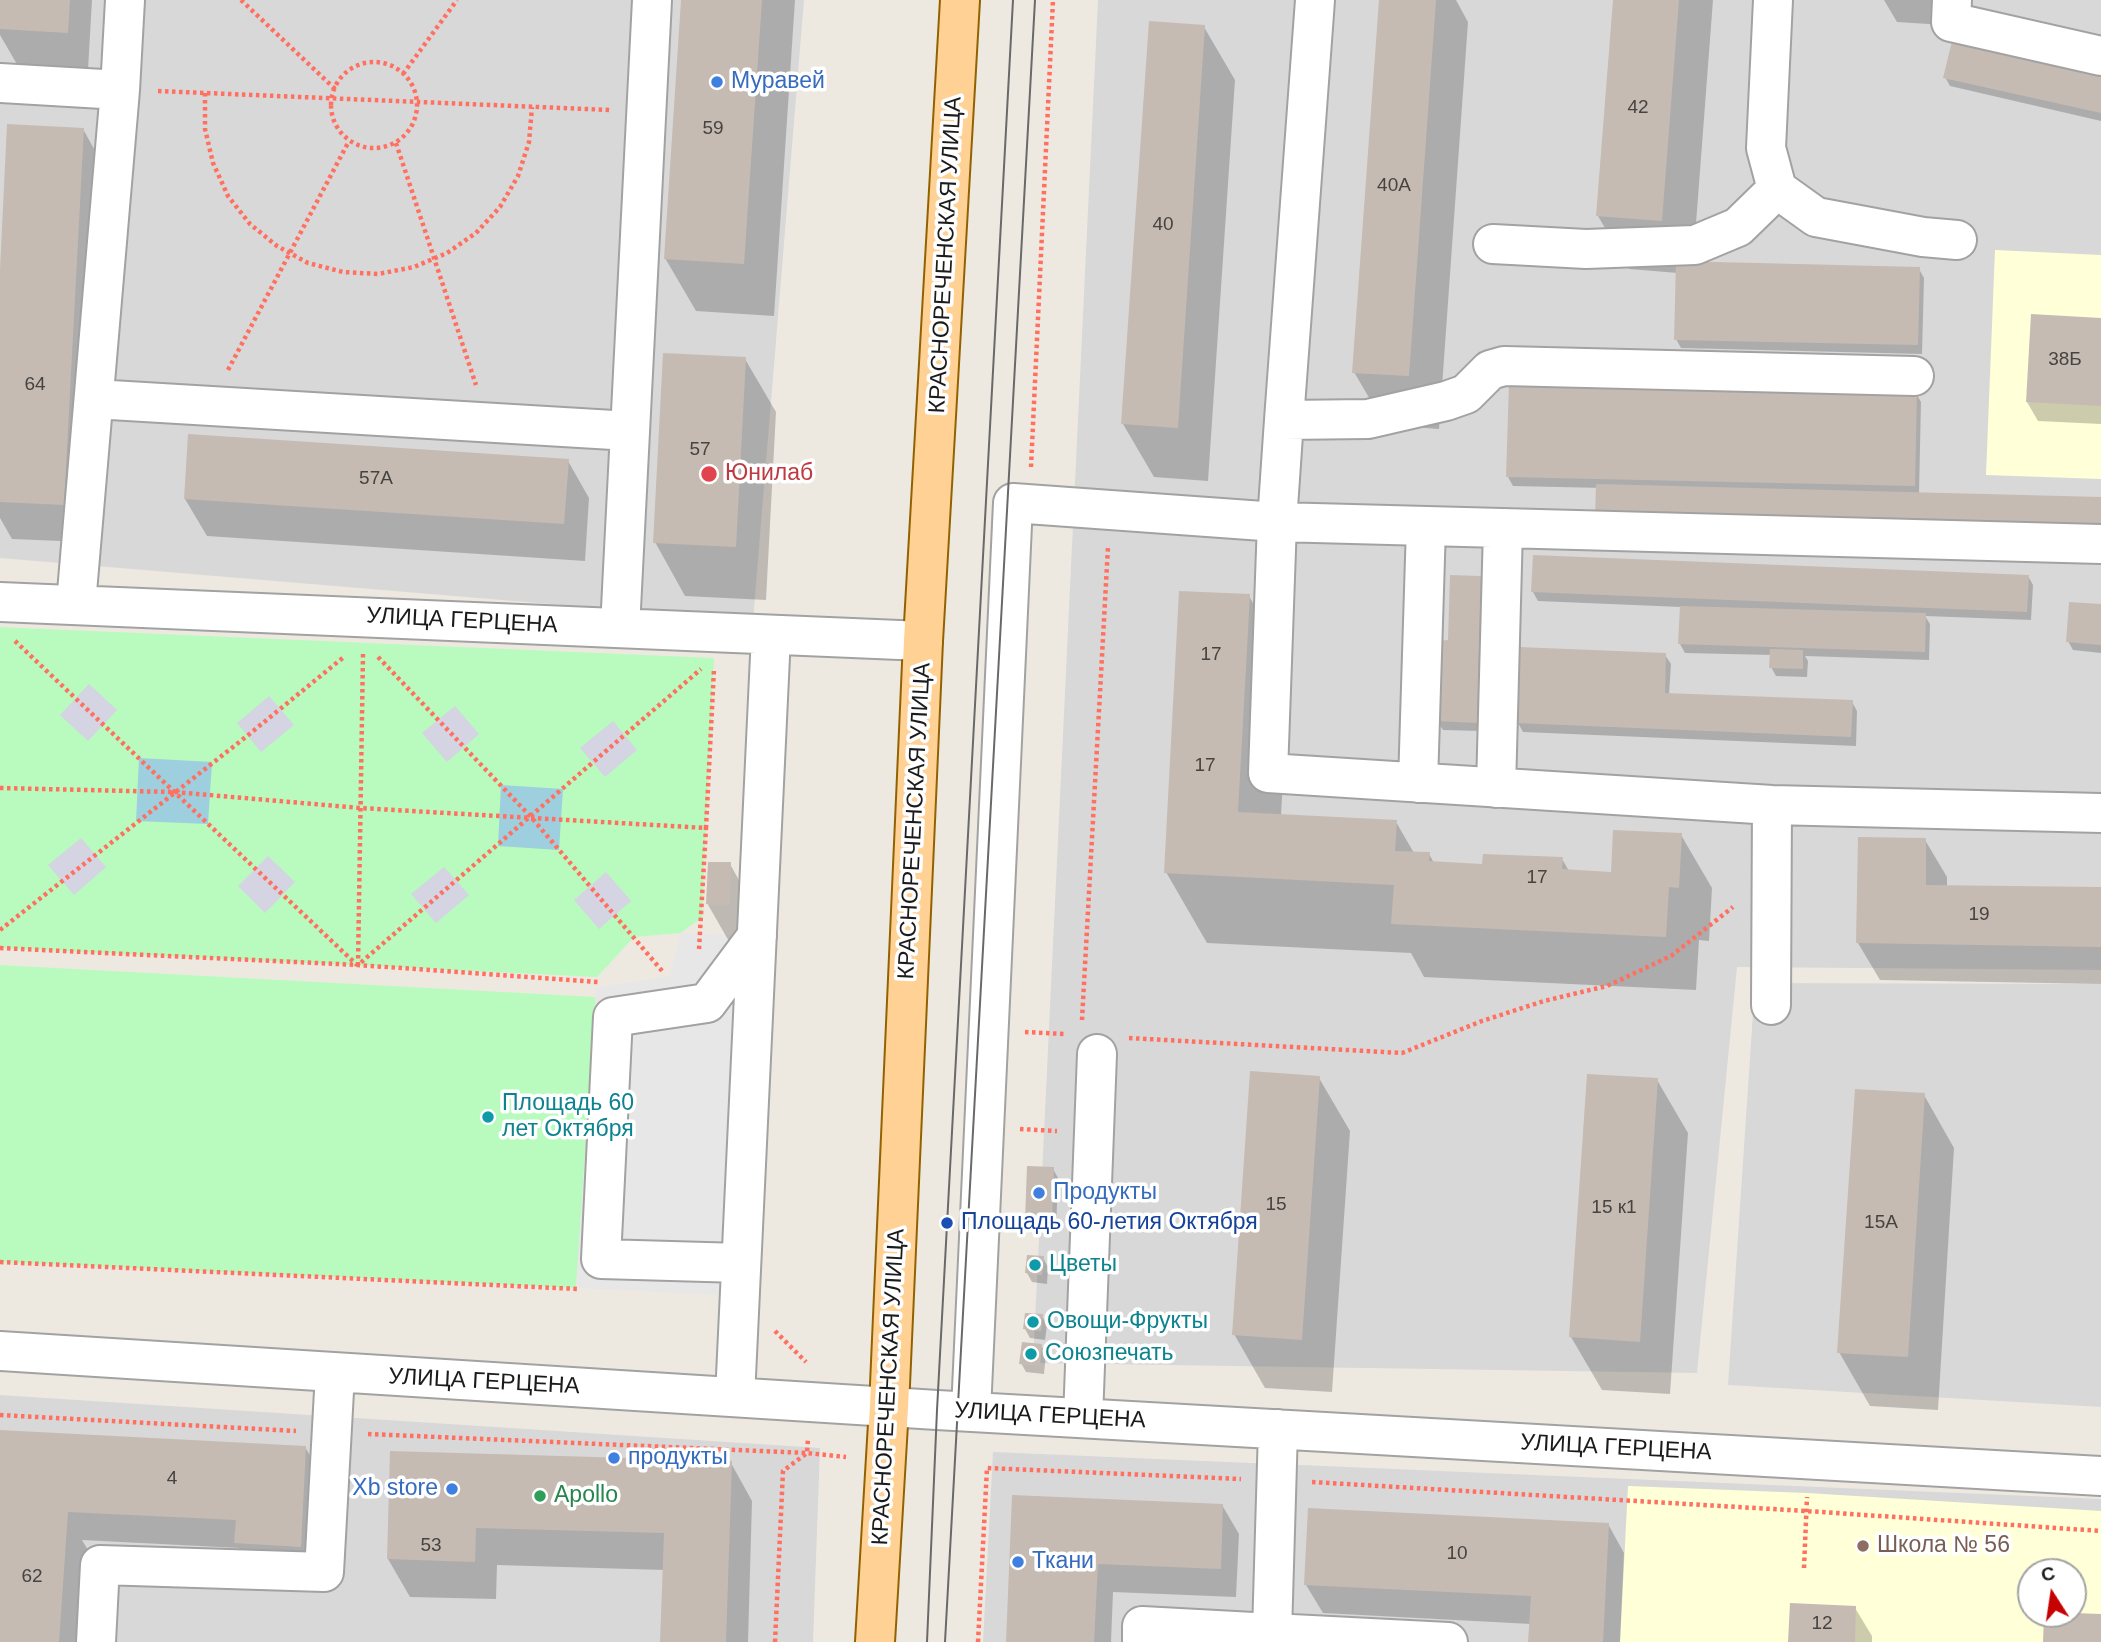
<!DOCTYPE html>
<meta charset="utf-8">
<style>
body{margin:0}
#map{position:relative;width:2101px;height:1642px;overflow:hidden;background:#eee9e0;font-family:Arial,sans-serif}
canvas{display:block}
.north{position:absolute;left:2017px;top:1558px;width:70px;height:70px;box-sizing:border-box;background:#fff;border:2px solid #a4a4a4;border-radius:50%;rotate:348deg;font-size:19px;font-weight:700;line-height:28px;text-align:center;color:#1b1b1b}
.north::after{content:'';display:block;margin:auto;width:24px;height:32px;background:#c70000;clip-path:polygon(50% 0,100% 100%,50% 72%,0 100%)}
</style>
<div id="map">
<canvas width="2101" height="1642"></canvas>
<div class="north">С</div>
</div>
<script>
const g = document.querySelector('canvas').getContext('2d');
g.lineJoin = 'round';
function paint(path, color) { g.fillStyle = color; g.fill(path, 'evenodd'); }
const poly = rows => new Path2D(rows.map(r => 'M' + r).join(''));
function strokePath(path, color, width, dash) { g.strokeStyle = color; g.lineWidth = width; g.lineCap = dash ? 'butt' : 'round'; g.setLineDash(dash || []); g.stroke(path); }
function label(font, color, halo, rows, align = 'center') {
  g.font = font + ' Arial,sans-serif'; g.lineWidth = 7; g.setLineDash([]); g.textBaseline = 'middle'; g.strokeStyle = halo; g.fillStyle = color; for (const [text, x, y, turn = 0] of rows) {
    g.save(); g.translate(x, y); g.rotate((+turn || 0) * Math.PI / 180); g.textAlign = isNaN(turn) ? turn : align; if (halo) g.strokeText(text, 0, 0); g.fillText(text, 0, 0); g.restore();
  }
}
const residential = poly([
 [0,0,804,0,753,621,0,558],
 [1098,0,2101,0,2101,970,1737,967,1697,1373,1033,1363],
 [1755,983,2101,984,2101,1407,1728,1385],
 [0,1395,820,1448,813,1642,0,1642],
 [993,1452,2101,1499,2101,1642,983,1642],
 [2031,1572,2073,1572,2073,1614,2031,1614]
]);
const education = poly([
 [1995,250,2101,255,2101,479,1986,475],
 [1628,1486,1807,1493,2101,1511,2101,1642,1620,1642],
 [2031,1572,2073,1572,2073,1614,2031,1614]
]);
const park = poly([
 [0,627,714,658,702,917,681,933,634,937,597,977,0,948],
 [0,965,596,997,576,1288,0,1262]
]);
const parking = poly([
 [681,933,757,936,740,1296,576,1288,596,988,670,976]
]);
const plaza = poly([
 [89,684,117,710,88,741,60,715],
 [269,696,294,725,261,752,237,723],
 [455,706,479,734,447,762,422,733],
 [613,721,637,750,605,777,580,748],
 [81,838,106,867,74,895,48,865],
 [268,856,295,882,265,913,238,886],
 [444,867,469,895,436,923,411,894],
 [606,872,631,901,599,929,574,900]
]);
const water = poly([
 [139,758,212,762,208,824,136,821],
 [501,785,563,789,559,850,498,846]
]);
const shadow = poly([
 [0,0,92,0,88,70,18,66,0,35],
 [683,0,795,0,774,316,696,311,665,258],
 [1380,0,1456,0,1468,22,1439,429,1385,425,1354,372],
 [1614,0,1713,0,1693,263,1919,269,1924,278,1922,354,1681,348,1676,339,1678,273,1629,269,1598,216],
 [1884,0,1962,0,1960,26,1897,22],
 [1204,27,1235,80,1208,481,1154,477,1123,424],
 [2101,73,2101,121,1950,86,1945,77],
 [83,129,104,167,85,542,12,539,0,518,0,304],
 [2101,319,2101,424,2038,421,2027,402],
 [745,359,776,412,766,600,685,596,655,542],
 [1916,393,1921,402,1919,494,2101,499,1513,486,1508,477],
 [568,461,589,498,585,561,207,536,185,499],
 [2028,576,2033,585,2031,620,1925,616,1930,624,1929,660,1805,656,1808,661,1807,677,1776,676,1771,667,1772,655,1685,653,1680,644,1681,607,1538,601,1533,592],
 [1480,578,1486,587,1481,731,1443,730,1437,721,1450,642],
 [1249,596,1289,666,1281,816,1396,822,1414,853,1429,854,1434,863,1484,866,1562,859,1569,871,1613,874,1681,835,1712,888,1709,941,1699,940,1696,990,1424,977,1411,953,1207,943,1166,872],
 [2101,606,2101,653,2073,650,2068,641],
 [1665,655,1671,664,1669,695,1852,702,1857,711,1856,746,1523,732,1518,723],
 [1925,840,1947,877,1947,887,2101,889,2101,984,1880,980,1858,943],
 [730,864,760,918,738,957,707,903],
 [1319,1078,1350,1131,1332,1392,1265,1388,1234,1334],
 [1657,1080,1688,1133,1670,1394,1602,1390,1571,1337],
 [1924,1095,1954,1148,1938,1410,1870,1406,1839,1352],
 [1053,1169,1058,1178,1056,1229,1032,1228,1027,1219],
 [1043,1258,1048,1267,1047,1284,1032,1282,1027,1273],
 [1042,1316,1047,1325,1045,1340,1030,1338,1025,1329],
 [1041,1345,1046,1354,1044,1374,1026,1372,1021,1363],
 [0,1432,305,1447,322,1476,317,1575,252,1572,239,1548,82,1540,98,1567,92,1642,0,1642],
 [392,1452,731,1463,752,1501,748,1642,662,1642,664,1570,497,1565,496,1599,410,1597,388,1559],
 [1014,1497,1222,1505,1239,1534,1236,1597,1113,1592,1111,1642,1008,1642],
 [1608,1524,1624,1553,1620,1642,1530,1642,1531,1624,1323,1613,1306,1585],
 [1855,1608,1872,1636,1872,1642,1789,1642]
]);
const building = poly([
 [0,0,70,0,68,33,0,29],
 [681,0,762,0,744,264,664,259],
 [1379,0,1436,0,1409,376,1352,373],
 [1613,0,1679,0,1662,221,1596,216],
 [1149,21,1205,25,1178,428,1121,424],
 [1953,37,2101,71,2101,113,1943,78],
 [7,124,84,128,64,505,0,502,0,269],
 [1676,261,1920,267,1918,345,1674,340],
 [2031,314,2101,318,2101,406,2026,402],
 [663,353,746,357,736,547,653,543],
 [1509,382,1917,391,1915,486,1506,477],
 [188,434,569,459,564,524,184,499],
 [1596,484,2101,497,2101,532,1595,518],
 [1533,555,2029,575,2027,612,1531,592],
 [1450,575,1481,576,1477,723,1436,721,1438,641,1448,640],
 [1179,591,1250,594,1238,812,1397,820,1395,851,1430,852,1429,861,1482,864,1483,854,1563,857,1562,869,1611,872,1613,830,1682,833,1679,888,1669,887,1666,937,1391,924,1394,885,1164,873],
 [2069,602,2101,604,2101,645,2066,642],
 [1680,606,1926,613,1925,652,1678,644],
 [1519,647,1666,653,1665,693,1853,700,1851,737,1516,723],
 [1770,649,1803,650,1803,669,1769,668],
 [1858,837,1926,838,1926,885,2101,887,2101,947,1856,943],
 [708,862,731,862,729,905,706,904],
 [1250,1071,1320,1076,1302,1340,1232,1335],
 [1587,1074,1658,1078,1640,1342,1569,1337],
 [1855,1089,1925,1093,1908,1357,1837,1353],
 [1027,1166,1054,1167,1052,1221,1025,1220],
 [1027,1255,1044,1256,1042,1275,1025,1273],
 [1025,1313,1043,1314,1041,1331,1023,1329],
 [1022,1342,1042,1344,1040,1366,1019,1364],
 [0,1430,306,1446,301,1547,234,1543,236,1520,68,1512,59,1642,0,1642],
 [390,1451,732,1461,726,1642,660,1642,664,1533,476,1528,475,1562,387,1559],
 [1012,1495,1223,1504,1221,1569,1098,1564,1094,1642,1006,1642],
 [1308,1508,1609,1523,1603,1642,1528,1642,1531,1596,1304,1585],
 [1790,1603,1856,1606,1855,1642,1788,1642],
 [2073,1613,2101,1614,2101,1642,2043,1642,2044,1614]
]);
const path = poly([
 [241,0,335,89],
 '331 105a43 43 0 1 1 86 0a43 43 0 1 1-86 0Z',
 [403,74,457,0],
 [158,91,610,110],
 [205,93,205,129,213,163,228,196,250,224,277,246,308,263,343,272,378,274,414,267,447,253,476,233,500,207,518,176,529,142,532,107],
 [396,143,476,385],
 [228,370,349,141],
 [1031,467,1053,0],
 [15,641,357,965],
 [363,654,358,965,701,669],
 [378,657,531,817,663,972],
 [0,788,174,792,360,808,706,828,714,669],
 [0,930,247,736,345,656],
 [0,948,358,965,598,982],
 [699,949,706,828],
 [1082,1020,1108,547],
 [1025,1032,1065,1034],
 [1129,1038,1402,1053,1482,1021,1544,1001,1607,986,1671,956,1733,907],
 [1020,1129,1057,1131],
 [0,1262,578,1289],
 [775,1331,806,1362],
 [0,1415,296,1431],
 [368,1434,807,1453,846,1457],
 [1312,1482,1806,1511,2101,1531],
 [1804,1568,1807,1497],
 [775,1642,783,1471,807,1453,808,1439],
 [978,1642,987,1468,1241,1479]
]);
const minor = poly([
 [1773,0,1766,148,1777,189,1816,217,1923,237,1957,240],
 [1952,0,1951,22,2101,56],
 [0,83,120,90],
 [1493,244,1586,249,1695,245,1738,227,1777,189],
 [1914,376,1504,366,1490,370,1466,394,1446,401,1368,419,1284,420,1277,522,2101,544],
 [94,399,630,431],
 [1284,420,1315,0],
 [0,602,923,641],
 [76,604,120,90,125,0],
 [620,628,652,0],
 [1418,783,1426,526],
 [1496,788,1503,528],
 [1771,1005,1772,805],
 [741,1263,601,1259,613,1017,707,1003,757,936],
 [0,1351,937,1410,2101,1476],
 [735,1397,771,635],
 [971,1411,1013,503,1277,522,1268,773,1772,805,2101,813],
 [1083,1418,1097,1054],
 [1272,1633,1448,1642],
 [96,1642,100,1565,324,1572,335,1373],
 [1142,1642,1142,1626,1272,1633,1278,1429]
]);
const major = poly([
 [875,1642,889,1407,923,641,960,0]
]);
const tram = poly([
 [927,1642,937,1410,1013,0],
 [945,1642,1035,0]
]);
const markers = [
 [717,82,7,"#3f7fe0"],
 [709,474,9,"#e0444e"],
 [488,1117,7,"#0f9aa8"],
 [1039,1193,7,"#3f7fe0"],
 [947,1223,7,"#1a4fb4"],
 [1035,1265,7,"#0f9aa8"],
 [1033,1322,7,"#0f9aa8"],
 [1031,1354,7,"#0f9aa8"],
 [614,1458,7,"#3f7fe0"],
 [452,1489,7,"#3f7fe0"],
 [540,1496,7,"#2e9e5b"],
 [1863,1546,7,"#8d6e63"],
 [1018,1562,7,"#3f7fe0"]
];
const numberNames = [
 ["42",1638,108],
 ["59",713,129],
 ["40А",1394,186],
 ["40",1163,225],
 ["38Б",2065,360],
 ["64",35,385],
 ["57",700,450],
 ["57А",376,479],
 ["17",1211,655],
 ["17",1205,766],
 ["17",1537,878],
 ["19",1979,915],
 ["15",1276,1205],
 ["15 к1",1614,1208],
 ["15А",1881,1223],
 ["4",172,1479],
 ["53",431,1546],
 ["10",1457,1554],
 ["62",32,1577],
 ["12",1822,1624]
];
const shopNames = [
 ["Муравей",731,82],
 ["Продукты",1053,1193],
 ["продукты",628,1458],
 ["Xb store",438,1489,"right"],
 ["Ткани",1032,1562]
];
const streetNames = [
 ["КРАСНОРЕЧЕНСКАЯ УЛИЦА",946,255,-87],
 ["УЛИЦА ГЕРЦЕНА",462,621,3],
 ["КРАСНОРЕЧЕНСКАЯ УЛИЦА",915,821,-87],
 ["УЛИЦА ГЕРЦЕНА",484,1382,3],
 ["КРАСНОРЕЧЕНСКАЯ УЛИЦА",889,1387,-87],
 ["УЛИЦА ГЕРЦЕНА",1050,1416,3],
 ["УЛИЦА ГЕРЦЕНА",1616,1448,3]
];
const healthNames = [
 ["Юнилаб",725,474]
];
const cultureNames = [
 ["Площадь 60",502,1104],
 ["лет Октября",502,1130],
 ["Цветы",1049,1265],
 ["Овощи-Фрукты",1047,1322],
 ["Союзпечать",1045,1354]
];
const transitNames = [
 ["Площадь 60-летия Октября",961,1223]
];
const leisureNames = [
 ["Apollo",554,1496]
];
const educationNames = [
 ["Школа № 56",1877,1546]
];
paint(residential, '#d9d8d8');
paint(education, '#ffffd8');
paint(park, '#b9fbbe');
paint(parking, '#e7e7e7');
paint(plaza, '#d4d4e3');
paint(water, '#9ecfde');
paint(shadow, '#0003');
paint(building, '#c5bbb3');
strokePath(minor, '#a2a2a2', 42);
strokePath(major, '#936200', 42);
strokePath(path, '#ff7060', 4.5, [3.5, 3.5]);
strokePath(minor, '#fff', 38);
strokePath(major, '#ffd194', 38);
strokePath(tram, '#696969', 2);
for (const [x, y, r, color] of markers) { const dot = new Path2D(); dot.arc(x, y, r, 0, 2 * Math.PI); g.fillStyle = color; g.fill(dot); strokePath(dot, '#fff', 2.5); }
label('19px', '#464341', null, numberNames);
label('23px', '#366cbe', '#fff', shopNames, 'left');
label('23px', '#1b1b1b', '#fff', streetNames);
label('23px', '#be3a42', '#fff', healthNames, 'left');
label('23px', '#0d838f', '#fff', cultureNames, 'left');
label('23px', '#164399', '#fff', transitNames, 'left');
label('23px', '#27864d', '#fff', leisureNames, 'left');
label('23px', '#785e54', '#fff', educationNames, 'left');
</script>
